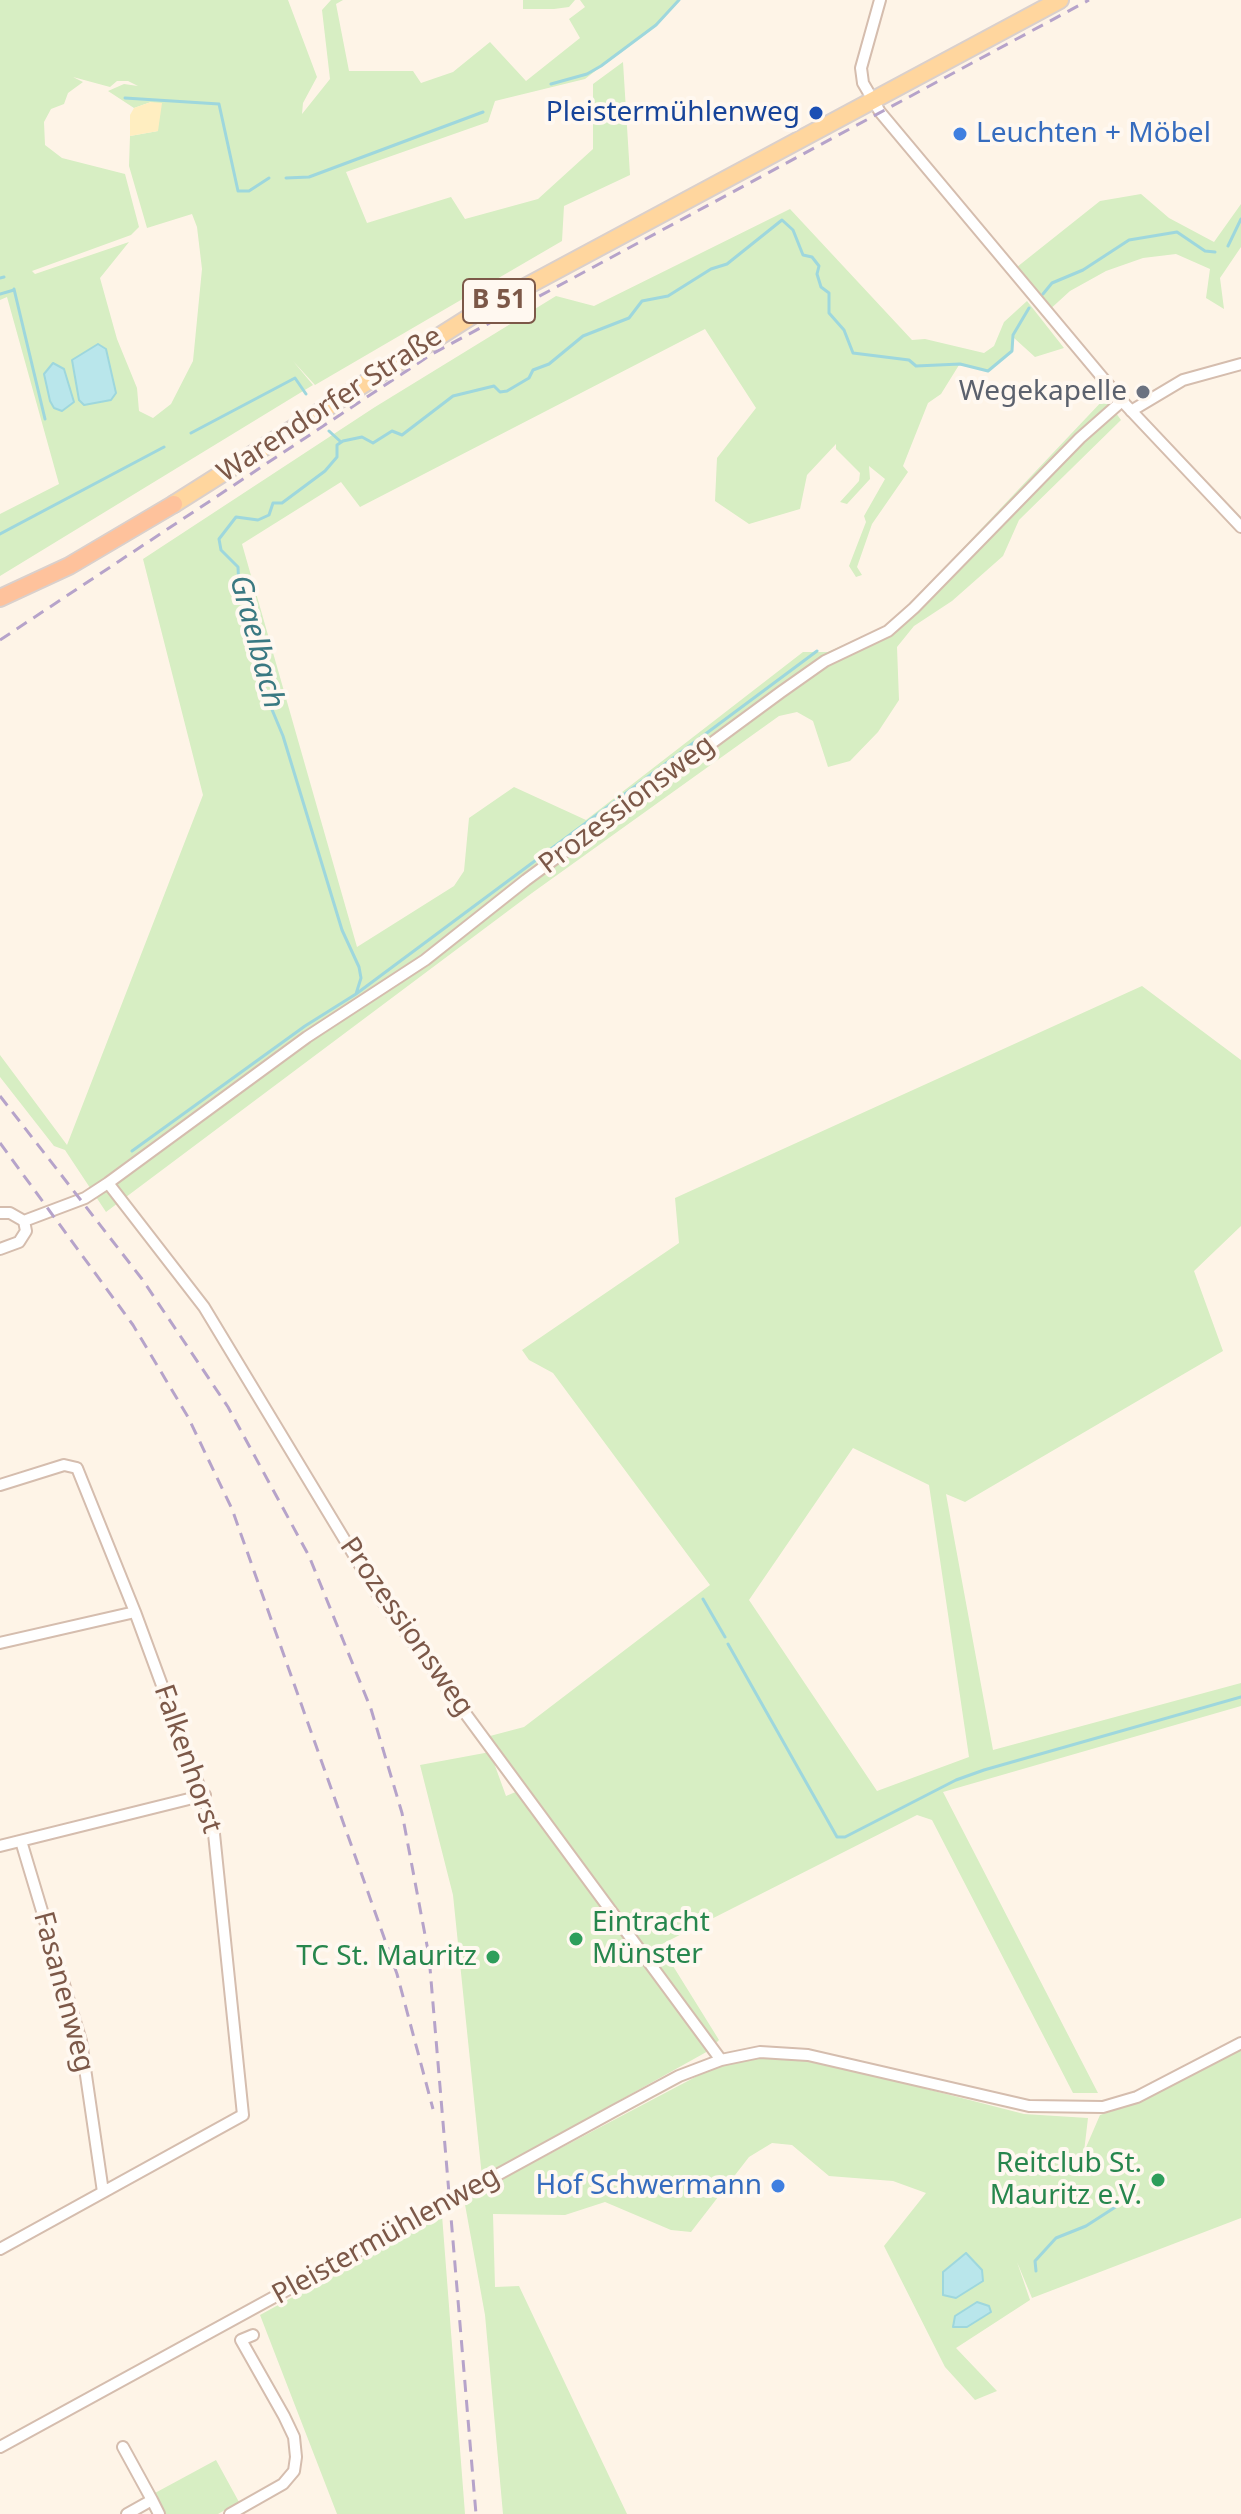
<!DOCTYPE html>
<meta charset="utf-8">
<style>
body{margin:0}
canvas{display:block;background:#fef4e7}
</style>
<canvas width="1241" height="2514"></canvas>
<script>
const g = document.querySelector('canvas').getContext('2d');
g.lineJoin = 'round';
function paint(path, color) { g.fillStyle = color; g.fill(path, 'evenodd'); }
const poly = rows => new Path2D(rows.map(r => 'M' + r).join(''));
function strokePath(path, color, width, dash) { g.strokeStyle = color; g.lineWidth = width; g.lineCap = dash ? 'butt' : 'round'; g.setLineDash(dash || []); g.stroke(path); }
function label(font, color, halo, rows, align = 'center') {
  g.font = font + ' "Noto Sans",sans-serif'; g.lineWidth = 8; g.setLineDash([]); g.textBaseline = 'middle'; g.strokeStyle = halo; g.fillStyle = color; for (const [text, x, y, turn = 0] of rows) {
    g.save(); g.translate(x, y); g.rotate((+turn || 0) * Math.PI / 180); g.textAlign = isNaN(turn) ? turn : align; if (halo) g.strokeText(text, 0, 0); g.fillText(text, 0, 0); g.restore();
  }
}
const green = poly([
 [0,0,288,0,317,77,303,103,302,114,330,79,322,10,331,0,343,0,336,4,349,71,413,71,421,83,453,72,490,42,526,81,580,38,569,19,585,7,580,0,680,0,661,20,585,79,495,101,488,122,346,172,367,223,451,197,465,219,538,199,593,149,593,84,623,62,630,175,564,206,562,241,315,385,293,361,313,385,0,576,0,514,59,484,7,297,0,300],
 [73,77,110,87,117,81,128,81,138,86,124,84,108,91,134,108,151,102,158,131,130,136,129,166,147,228,192,214,197,227,202,269,193,361,171,404,153,418,139,411,137,388,117,339,100,278,129,242,35,274,32,271,131,235,139,227,125,174,62,158,45,145,44,122,51,109,64,104,68,93,83,82],
 [523,0,575,0,569,7,554,9,523,9],
 [1141,194,1169,218,1214,242,1241,204,1241,247,1220,278,1224,309,1206,298,1210,269,1176,254,1143,258,1106,271,1070,291,1047,312,1012,271,1100,201],
 [790,209,912,340,925,339,984,353,994,346,1004,322,1027,301,1064,348,1035,357,1014,338,1012,351,988,371,959,365,941,394,928,403,903,466,908,472,872,524,857,567,862,575,856,577,849,566,866,522,864,516,885,479,869,466,870,479,847,504,840,502,859,481,860,473,836,449,836,444,807,475,800,509,749,524,715,501,717,458,756,408,705,329,360,507,341,482,242,544,357,947,454,886,464,871,469,818,514,787,586,820,803,652,828,652,892,623,1105,398,1121,420,1019,520,1003,556,952,601,914,626,897,647,899,700,878,732,850,761,828,767,813,721,797,712,779,716,532,893,106,1212,65,1150,54,1146,0,1077,0,1055,67,1145,203,795,143,559,375,407,556,296,594,306],
 [1142,986,1241,1060,1241,1226,1194,1271,1223,1351,965,1502,946,1494,993,1750,1241,1683,1241,1706,943,1792,1098,2093,1073,2093,932,1820,917,1815,660,1945,719,2040,714,2045,490,1736,524,1727,710,1585,553,1373,529,1360,522,1350,679,1243,675,1198],
 [853,1448,929,1485,969,1757,877,1791,749,1600],
 [490,1752,506,1796,518,1791,710,2050,482,2177,453,1895,420,1765],
 [1241,2044,1241,2218,1032,2298,1017,2262,1030,2300,956,2348,997,2391,975,2400,945,2367,884,2246,926,2193,893,2181,829,2176,792,2145,772,2143,749,2157,691,2232,671,2230,605,2202,565,2215,493,2214,495,2287,519,2286,627,2514,503,2514,485,2315,464,2199,720,2064,758,2055,802,2057,1024,2114,1088,2118,1084,2152,1100,2115,1147,2099,1214,2063,1215,2057],
 [442,2215,465,2514,337,2514,260,2315],
 [216,2460,239,2502,218,2514,166,2514,155,2493]
]);
const sand = poly([
 [151,102,162,103,158,131,130,136,130,115,134,108]
]);
const water = poly([
 [98,344,106,349,116,393,111,400,84,405,79,400,72,360,98,344],
 [53,363,64,369,74,402,62,411,54,408,50,401,44,374,53,363],
 [966,2253,982,2270,983,2281,956,2298,943,2295,943,2272,966,2253],
 [977,2302,989,2306,991,2312,967,2327,953,2327,955,2316,977,2302]
]);
const stream = poly([
 [551,84,587,74,601,66,656,25,679,0],
 [125,98,219,104,238,191,249,191,269,178],
 [286,178,309,177,483,112],
 [1228,246,1241,219],
 [0,278,4,277],
 [14,289,45,419],
 [0,294,14,290],
 [1043,294,1052,283,1083,270,1129,240,1177,232,1205,251,1215,252],
 [329,431,341,442],
 [191,433,295,378,306,394],
 [0,534,164,447],
 [356,994,361,978,359,967,342,930,283,736,258,676,259,661,250,628,249,604,239,589,238,567,221,550,219,539,236,517,258,520,269,515,273,503,282,503,325,471,337,457,337,445,343,441,362,437,373,443,392,431,402,435,453,396,494,386,500,392,507,391,529,378,533,370,549,364,583,336,629,318,642,301,668,296,711,269,727,264,782,220,793,230,803,255,812,257,819,266,817,274,821,287,829,293,829,313,844,330,853,353,909,360,916,366,960,364,988,371,1012,351,1013,335,1029,308],
 [132,1151,305,1026,356,994,817,651],
 [703,1599,725,1637],
 [728,1644,837,1837,845,1837,956,1780,984,1770,1241,1697],
 [1036,2271,1035,2261,1056,2238,1086,2226,1117,2206]
]);
const minor = poly([
 [880,0,861,68,863,83,880,112,1122,401,1241,527],
 [1131,411,1183,380,1241,364],
 [108,1183,204,1307,378,1595,721,2060],
 [0,1213,10,1213,24,1221],
 [24,1221,85,1198,108,1183,307,1037,425,960,526,880,781,692,825,661,888,631,914,608,1080,438,1122,401],
 [0,1249,19,1242,26,1231,24,1221],
 [0,1485,64,1465,77,1468,135,1612,213,1824,243,2115,0,2249],
 [0,1643,135,1612],
 [21,1841,81,2041,103,2192],
 [0,1846,205,1795],
 [0,2447,614,2111,679,2076,721,2060,760,2052,808,2055,1029,2106,1103,2107,1137,2097,1241,2043],
 [123,2447,152,2500],
 [127,2514,152,2500,159,2514],
 [230,2514,283,2484,294,2471,296,2457,294,2437,284,2416,241,2340,253,2335]
]);
const primary = poly([
 [174,504,473,315,1060,0]
]);
const trunk = poly([
 [0,598,69,566,174,504]
]);
const rail = poly([
 [0,640,432,354,1089,0],
 [0,1096,142,1279,228,1407,309,1556,371,1709,402,1813,429,1956,476,2514],
 [0,1143,133,1325,188,1417,232,1509,397,1974,433,2109]
]);
const markers = [
 [816,113,8,"#1a4fb4"],
 [960,134,8,"#3f7fe0"],
 [1143,392,8,"#6b7280"],
 [576,1939,8,"#2e9e5b"],
 [493,1957,8,"#2e9e5b"],
 [1158,2180,8,"#2e9e5b"],
 [778,2186,8,"#3f7fe0"]
];
const shields = [
 [499,301,72]
];
const shieldNames = [
 ["B 51",499,301]
];
const transitNames = [
 ["Pleistermühlenweg",800,113]
];
const shopNames = [
 ["Leuchten + Möbel",976,134],
 ["Hof Schwermann",762,2186,"right"]
];
const worshipNames = [
 ["Wegekapelle",1127,392]
];
const streetNames = [
 ["Warendorfer Straße",330,405,-33],
 ["Prozessionsweg",627,805,-37],
 ["Prozessionsweg",406,1627,55],
 ["Falkenhorst",187,1759,71],
 ["Fasanenweg",63,1992,75],
 ["Pleistermühlenweg",386,2236,-29]
];
const leisureNames = [
 ["Eintracht",592,1923,"left"],
 ["Münster",592,1955,"left"],
 ["TC St. Mauritz",477,1957],
 ["Reitclub St.",1142,2164],
 ["Mauritz e.V.",1142,2196]
];
const waterNames = [
 ["Graelbach",256,642,75]
];
paint(green, '#d7eec3');
paint(sand, '#ffeec1');
paint(water, '#b9e6eb');
strokePath(water, '#9ed7dd', 2);
strokePath(stream, '#9ed7dd', 3);
strokePath(minor, '#d5bdae', 14);
strokePath(primary, '#dad0cc', 20);
strokePath(trunk, '#dad0cc', 20);
strokePath(minor, '#fff', 10);
strokePath(primary, '#ffd69e', 16);
strokePath(trunk, '#fec29c', 16);
strokePath(rail, '#b6a3ca', 3, [12, 8]);
for (const [x, y, r, color] of markers) { const dot = new Path2D(); dot.arc(x, y, r, 0, 2 * Math.PI); g.fillStyle = color; g.fill(dot); strokePath(dot, '#fff8f0', 3); }
for (const [x, y, w] of shields) { const box = new Path2D(); box.roundRect(x - w / 2, y - 22, w, 44, 6); g.fillStyle = '#fff8f0'; g.fill(box); strokePath(box, '#7c5848', 2); }
label('bold 26px', '#7c5848', null, shieldNames);
label('28px', '#164399', '#fff8f0', transitNames, 'right');
label('28px', '#366cbe', '#fff8f0', shopNames, 'left');
label('28px', '#5b616d', '#fff8f0', worshipNames, 'right');
label('28px', '#7c5848', '#fff8f0', streetNames);
label('28px', '#27864d', '#fff8f0', leisureNames, 'right');
label('italic 30px', '#3a7982', '#fff8f0', waterNames);
</script>
